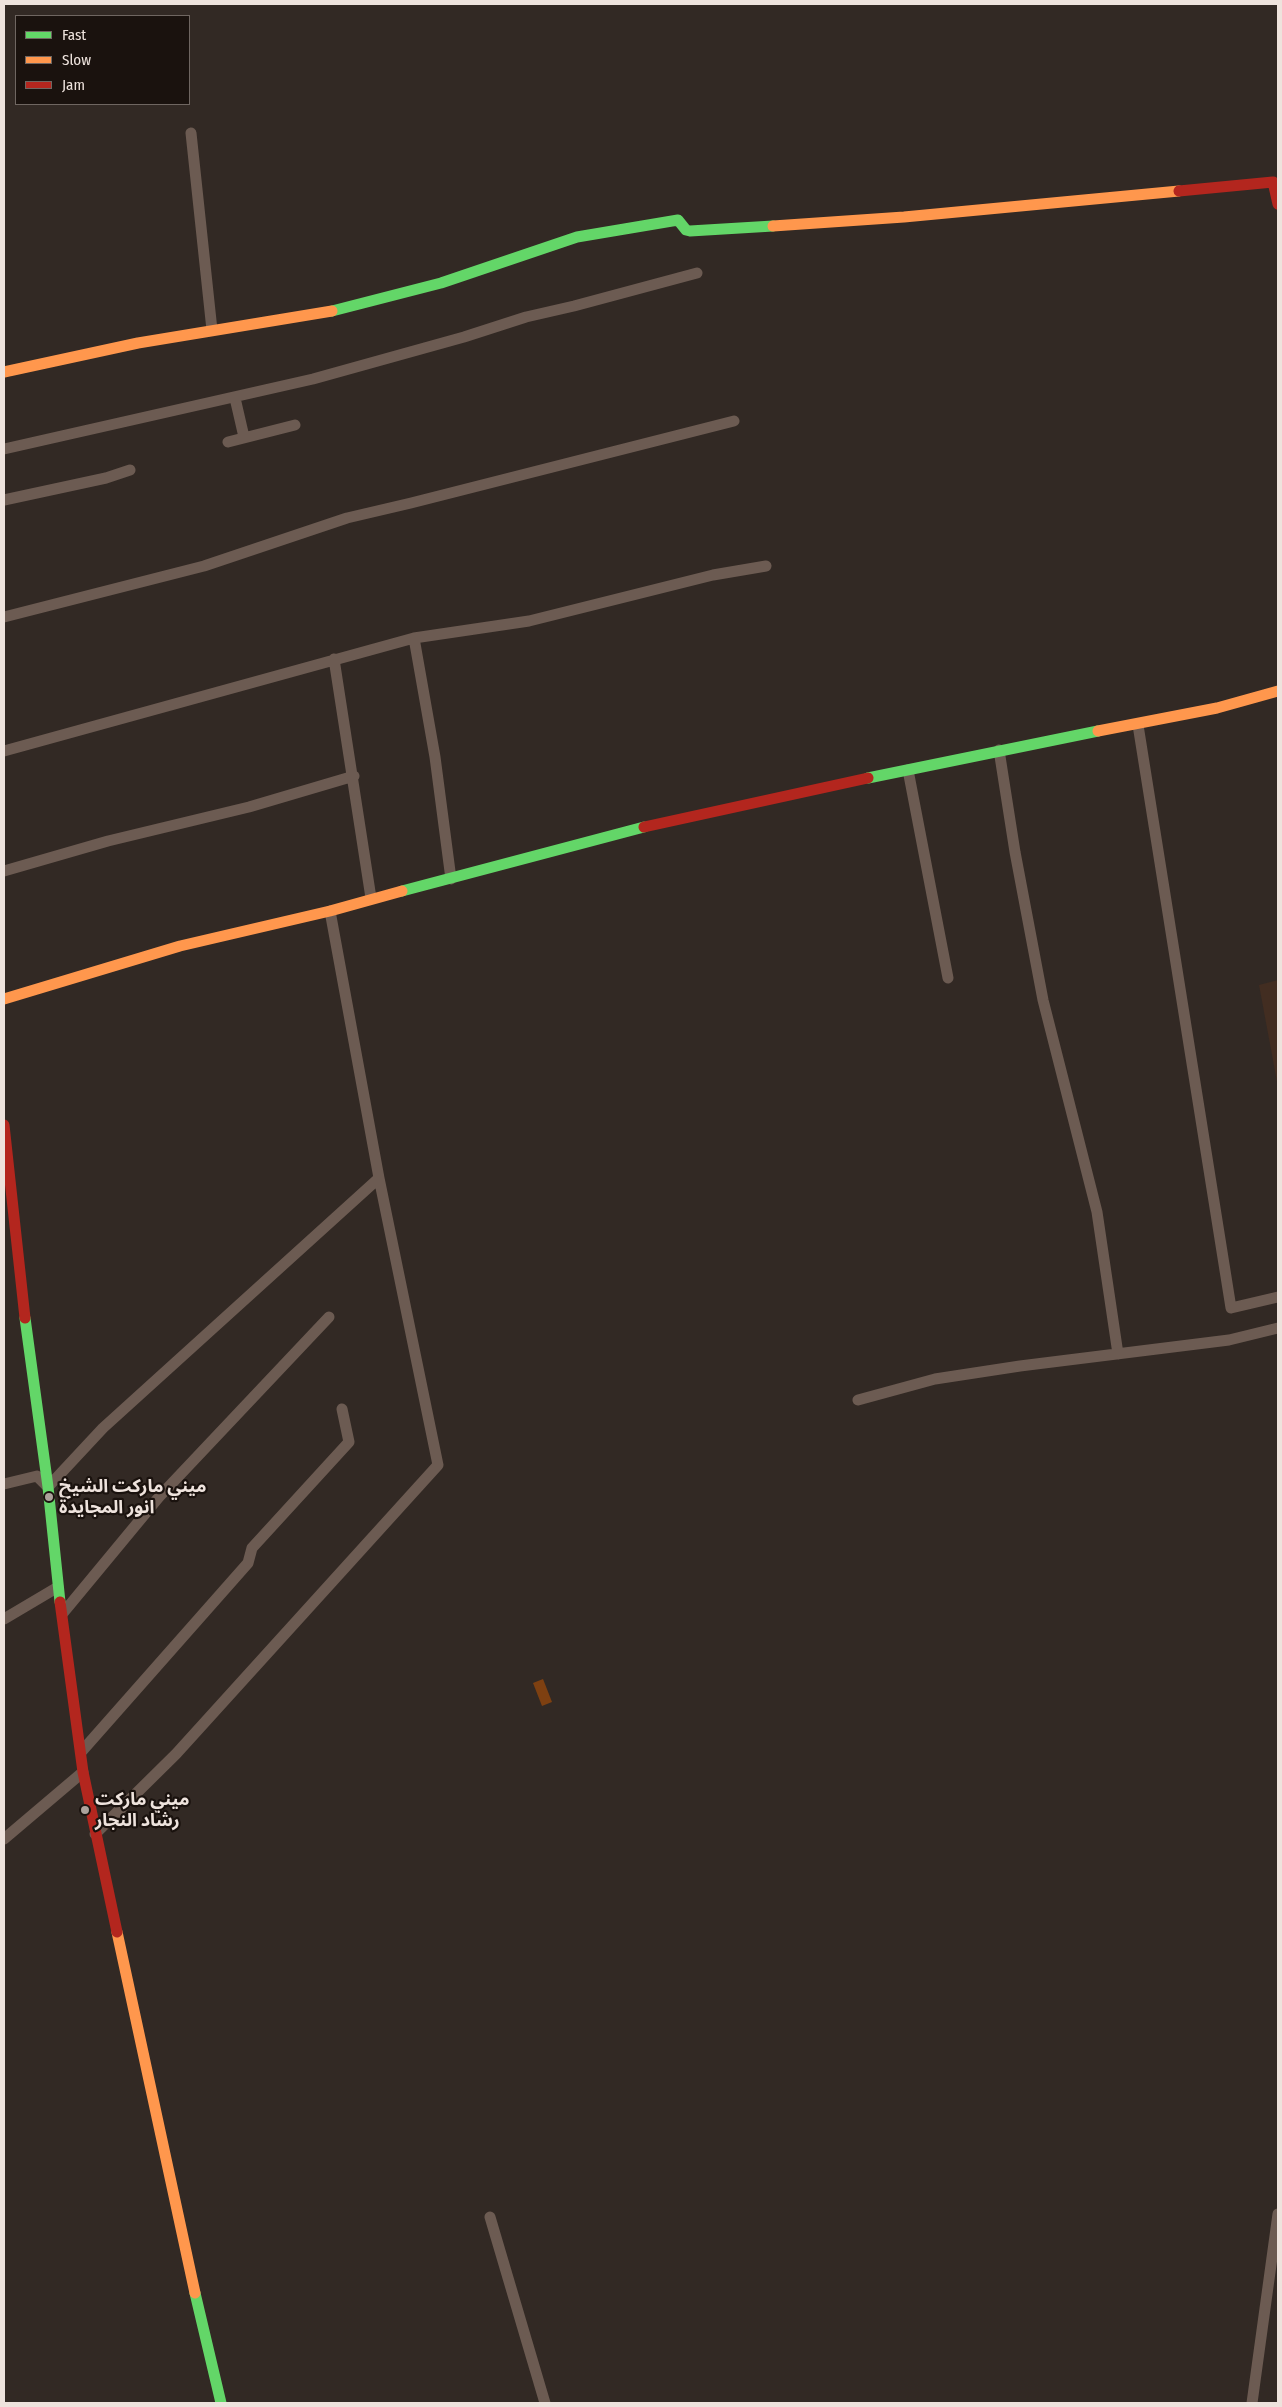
<!DOCTYPE html>
<meta charset="utf-8">
<style>
body{margin:0}
#map{position:relative;width:1282px;height:2407px;overflow:hidden;background:#322924;font-family:"Fira Sans Condensed",sans-serif}
canvas{display:block}
.frame{position:absolute;inset:0;border:5px solid #eee3dd;pointer-events:none}
.legend{position:absolute;left:15px;top:15px;width:175px;height:90px;box-sizing:border-box;background:#1a120e;border:1px solid #6f6661;margin:0;padding:6px 9px;list-style:none;font-size:15px;color:#eee3dd}
.legend li{display:flex;align-items:center;gap:10px;height:25px}
.legend b{width:25px;border:1px solid #6f6661}
</style>
<div id="map">
<canvas width="1282" height="2407"></canvas>
<div class="frame"></div>
<ul class="legend">
<li><b style="height:6px;background:#63d668"></b>Fast</li>
<li><b style="height:6px;background:#ff974d"></b>Slow</li>
<li><b style="height:6px;background:#b3261e"></b>Jam</li>
</ul>
</div>
<script>
const g = document.querySelector('canvas').getContext('2d');
g.lineJoin = 'round';
function paint(path, color) { g.fillStyle = color; g.fill(path, 'evenodd'); }
const poly = rows => new Path2D(rows.map(r => 'M' + r).join(''));
function strokePath(path, color, width, dash) { g.strokeStyle = color; g.lineWidth = width; g.lineCap = dash ? 'butt' : 'round'; g.setLineDash(dash || []); g.stroke(path); }
function label(font, color, halo, rows, align = 'center') {
  g.font = font + ' "Fira Sans Condensed","Noto Sans Arabic",sans-serif'; g.lineWidth = 4.5; g.setLineDash([]); g.textBaseline = 'middle'; g.strokeStyle = halo; g.fillStyle = color; for (const [text, x, y, turn = 0] of rows) {
    g.save(); g.translate(x, y); g.rotate((+turn || 0) * Math.PI / 180); g.textAlign = isNaN(turn) ? turn : align; if (halo) g.strokeText(text, 0, 0); g.fillText(text, 0, 0); g.restore();
  }
}
const built = poly([
 [1278,980,1278,1087,1259,985]
]);
const water = poly([
 [543,1679,552,1702,542,1706,533,1683]
]);
const street = poly([
 [191,133,212,330],
 [235,398,244,437],
 [228,442,295,425],
 [4,449,313,379,464,337,526,317,574,306,697,273],
 [4,500,106,478,130,470],
 [4,617,204,566,347,518,411,503,734,421],
 [414,638,435,757,451,879],
 [334,659,371,898],
 [1138,725,1231,1308,1278,1297],
 [999,750,1015,852,1043,1000,1097,1212,1118,1354],
 [4,751,414,638,529,621,713,575,766,566],
 [908,770,948,978],
 [4,871,108,841,249,807,354,776],
 [858,1400,935,1379,1020,1366,1229,1340,1278,1328],
 [4,1484,37,1476,48,1487,103,1428,379,1178],
 [63,1613,159,1497,329,1317],
 [4,1619,58,1587],
 [82,1751,248,1563,252,1548,349,1442,342,1409],
 [95,1834,176,1754,438,1465,379,1178,330,911],
 [4,1839,83,1772],
 [490,2217,545,2403],
 [1252,2403,1278,2214]
]);
const fast = poly([
 [332,311,441,283,577,237,678,220,686,230,690,231,773,226],
 [868,778,1098,731],
 [402,891,644,827],
 [25,1318,48,1487,60,1602],
 [195,2293,221,2403]
]);
const slow = poly([
 [773,226,904,217,1179,191],
 [4,372,138,343,332,311],
 [1098,731,1217,708,1278,691],
 [4,999,180,946,330,911,402,891],
 [117,1932,195,2293]
]);
const jam = poly([
 [1179,191,1273,182,1278,204],
 [644,827,868,778],
 [4,1125,25,1318],
 [60,1602,83,1772,117,1932]
]);
const markers = [
 [49,1497,5,"#aca29c"],
 [85,1810,5,"#aca29c"]
];
const poiNames = [
 ["ميني ماركت الشيخ",59,1487],
 ["انور المجايدة",59,1508],
 ["ميني ماركت",95,1800],
 ["رشاد النجار",95,1821]
];
paint(built, '#422d21');
paint(water, '#7e4011');
strokePath(street, '#6c5b52', 11);
strokePath(fast, '#63d668', 11);
strokePath(slow, '#ff974d', 11);
strokePath(jam, '#b3261e', 11);
for (const [x, y, r, color] of markers) { const dot = new Path2D(); dot.arc(x, y, r, 0, 2 * Math.PI); g.fillStyle = color; g.fill(dot); strokePath(dot, '#1a120e', 2); }
label('bold 18px', '#eee3dd', '#1a120e', poiNames, 'left');
</script>
